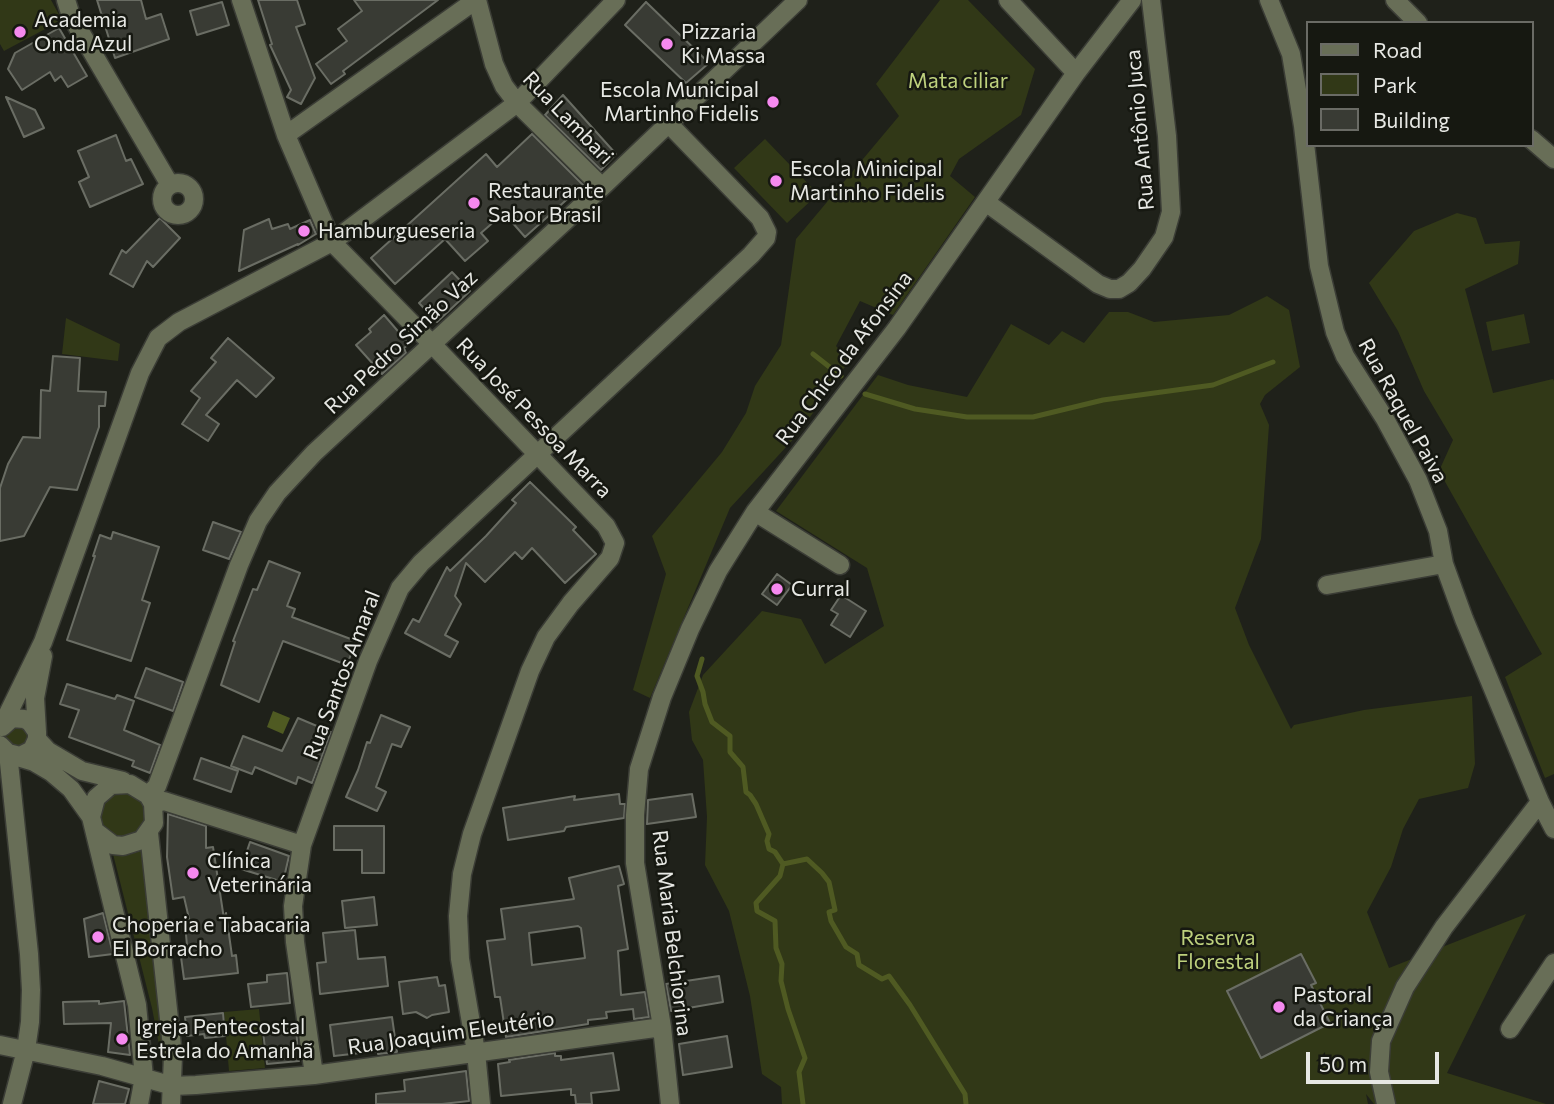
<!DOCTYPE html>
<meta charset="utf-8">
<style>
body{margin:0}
#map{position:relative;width:1554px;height:1104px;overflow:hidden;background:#1f211a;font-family:Commissioner,sans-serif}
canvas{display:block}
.legend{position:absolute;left:1306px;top:21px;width:228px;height:126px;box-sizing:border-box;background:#161811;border:2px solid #6a6b65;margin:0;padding:9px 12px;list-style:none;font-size:21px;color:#e7e8e4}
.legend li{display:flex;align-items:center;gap:14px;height:35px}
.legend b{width:35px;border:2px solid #6a6b65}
.scale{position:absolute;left:1306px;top:1052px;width:133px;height:32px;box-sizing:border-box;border:4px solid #e7e8e4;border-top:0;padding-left:9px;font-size:21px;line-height:24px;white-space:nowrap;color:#e7e8e4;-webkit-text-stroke:5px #161811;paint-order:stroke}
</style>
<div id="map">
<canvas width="1554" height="1104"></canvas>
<ul class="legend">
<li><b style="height:9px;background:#686e57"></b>Road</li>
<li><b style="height:19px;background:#313817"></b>Park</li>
<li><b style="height:19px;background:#393b34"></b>Building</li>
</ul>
<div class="scale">50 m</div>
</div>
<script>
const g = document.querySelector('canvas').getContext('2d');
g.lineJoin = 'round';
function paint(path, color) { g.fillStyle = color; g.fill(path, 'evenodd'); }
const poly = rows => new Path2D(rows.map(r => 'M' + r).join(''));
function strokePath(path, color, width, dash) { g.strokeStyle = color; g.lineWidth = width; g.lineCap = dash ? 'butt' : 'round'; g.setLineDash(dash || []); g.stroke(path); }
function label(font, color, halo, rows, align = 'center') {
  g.font = font + ' Commissioner,sans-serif'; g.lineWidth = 5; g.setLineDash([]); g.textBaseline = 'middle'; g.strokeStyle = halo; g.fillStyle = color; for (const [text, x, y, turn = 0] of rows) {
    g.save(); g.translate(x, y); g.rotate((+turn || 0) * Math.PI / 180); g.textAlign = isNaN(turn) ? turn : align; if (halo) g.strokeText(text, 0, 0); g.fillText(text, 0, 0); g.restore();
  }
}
const green = poly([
 [0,0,51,0,62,20,4,51,0,44],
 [940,0,968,0,1035,69,1021,115,959,159,950,176,975,197,893,315,860,301,836,346,849,361,799,433,730,508,650,698,633,690,666,574,652,536,722,452,746,413,755,386,781,345,796,239,899,116,876,84],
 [765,139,818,194,787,223,734,168],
 [1457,213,1476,218,1485,244,1520,241,1518,264,1465,289,1493,393,1553,379,1554,381,1554,774,1545,778,1505,677,1542,654,1439,471,1453,440,1424,391,1398,331,1369,283,1414,231],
 [1267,296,1289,310,1300,367,1265,395,1260,404,1269,425,1261,539,1235,608,1249,645,1291,729,1294,725,1364,710,1472,696,1475,764,1468,788,1419,799,1403,829,1391,867,1367,912,1389,968,1526,914,1447,1073,1546,1104,1374,1104,1366,1094,1368,1104,782,1104,781,1087,762,1074,750,996,729,911,705,865,707,817,703,760,692,740,689,712,703,675,762,611,801,619,825,664,884,626,867,568,776,511,878,375,908,385,967,397,1011,324,1049,345,1062,331,1084,343,1109,312,1128,312,1154,322,1229,315],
 [1524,314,1530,343,1492,351,1486,322],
 [66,318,120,344,118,361,62,354],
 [23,724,32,740,19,752,3,738,3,733,5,729],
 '101 816a23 23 0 1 1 46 0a23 23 0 1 1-46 0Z',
 [141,851,166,1059,163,1066,152,1008,113,854,125,856],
 [259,1009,265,1068,229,1071,224,1012]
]);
const water = poly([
 [273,711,290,718,283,734,267,727]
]);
const stream = poly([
 [813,354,841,376],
 [865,394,915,409,967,417,1033,417,1103,400,1213,385,1273,362],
 [702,659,697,676,703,692,705,704,712,722,730,736,730,752,743,767,746,792,750,795,756,804,769,834,767,841,769,849,775,852,783,864,807,859,822,873,829,882,835,910,829,912,831,921,846,947,857,954,859,965,882,979,889,976,910,1005,965,1094,966,1104],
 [783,864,780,876,756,903,757,911,775,921,776,948,782,964,781,981,788,1009,805,1058,799,1072,803,1104]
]);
const building = poly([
 [97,0,141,0,146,19,161,14,169,39,115,58,97,0],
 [258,0,297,0,305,24,296,27,315,78,301,104,287,97,291,90,270,45,272,44,258,0],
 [354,0,438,0,343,71,345,74,331,84,316,64,347,41,338,29,362,11,354,0],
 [222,2,229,25,197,35,190,11,222,2],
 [646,2,709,63,686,83,625,25,646,2],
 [59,28,87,76,68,87,61,76,55,81,50,72,22,90,8,69,15,53,59,28],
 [563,95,616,154,601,170,545,115,563,95],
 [6,97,35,110,44,128,24,137,6,97],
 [532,134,583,185,525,237,504,213,481,233,488,241,465,261,445,239,395,284,371,258,486,154,497,167,532,134],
 [116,135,126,161,131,159,143,184,90,207,79,182,89,177,78,151,116,135],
 [160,218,180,238,153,267,147,261,133,287,110,274,122,250,126,253,160,218],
 [269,219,272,229,288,224,290,229,310,220,316,234,298,245,298,244,239,271,244,230,269,219],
 [452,272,470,291,437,322,419,303,452,272],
 [384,315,409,344,404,348,406,353,382,374,356,345,371,332,369,329,384,315],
 [228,338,274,378,256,397,237,380,206,415,219,424,208,441,182,424,200,398,191,391,216,362,211,358,228,338],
 [53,356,80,358,78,391,106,392,105,406,99,406,99,427,77,490,50,487,24,536,0,541,0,488,8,464,23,437,40,438,41,390,50,391,53,356],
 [530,482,576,527,573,530,596,554,565,583,532,548,522,559,515,552,485,582,466,563,455,596,461,604,445,635,458,642,450,657,405,633,413,619,419,622,447,567,450,571,486,536,516,503,512,500,530,482],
 [213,522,241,532,229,559,203,550,213,522],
 [113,532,159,547,142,600,150,603,131,661,67,640,95,556,93,556,100,535,111,539,113,532],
 [269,561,300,573,287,606,295,609,292,617,356,641,347,665,283,641,259,702,221,685,235,642,233,641,253,589,257,590,269,561],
 [777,574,792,585,777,605,762,594,777,574],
 [841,595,866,611,850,637,831,625,838,614,831,610,841,595],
 [146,668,183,682,173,711,135,697,146,668],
 [67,684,115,699,117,695,134,701,124,730,160,745,150,773,132,766,134,761,69,737,79,710,60,704,67,684],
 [381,715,410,727,401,747,392,744,376,787,386,792,377,811,346,797,358,770,367,742,370,743,381,715],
 [298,718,331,732,312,783,298,777,296,784,255,767,252,774,231,766,243,736,282,751,298,718],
 [201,758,238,771,231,792,194,779,201,758],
 [619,794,620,804,625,804,624,818,566,827,564,831,508,840,503,808,575,796,574,800,619,794],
 [692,794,696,817,647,824,648,800,692,794],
 [168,814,206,826,206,848,213,847,224,919,226,913,232,956,236,955,238,973,184,979,181,957,188,956,185,924,190,923,184,897,173,899,167,857,168,814],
 [334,826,384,826,384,873,362,873,362,850,334,850,334,826],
 [250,842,289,856,283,882,241,869,250,842],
 [619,866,624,884,618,886,628,949,618,951,621,995,645,992,649,1017,634,1019,633,1009,606,1012,607,1018,588,1020,588,1024,506,1037,500,997,495,997,487,941,505,939,501,909,574,899,569,878,619,866],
 [578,926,581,928,585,958,532,965,529,933,578,926],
 [374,897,377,925,345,928,342,901,374,897],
 [103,913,113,954,89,957,84,919,103,913],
 [355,930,358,959,385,957,388,986,320,994,317,963,326,962,323,933,355,930],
 [1301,954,1316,983,1311,985,1330,1023,1261,1058,1227,991,1301,954],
 [287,973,290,1003,251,1007,248,984,267,982,267,975,287,973],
 [719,976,723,1002,671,1011,666,984,719,976],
 [437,977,439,986,445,985,449,1012,432,1015,427,1018,416,1012,403,1014,399,982,437,977],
 [99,1001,99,1004,124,1001,130,1055,108,1052,111,1023,64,1024,63,1002,99,1001],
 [223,1013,225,1036,205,1038,204,1034,187,1036,185,1017,223,1013],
 [392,1017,397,1052,378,1054,378,1051,334,1056,330,1025,392,1017],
 [294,1029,296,1029,299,1061,267,1064,263,1032,294,1029],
 [727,1036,732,1067,683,1075,679,1044,727,1036],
 [555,1053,555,1056,561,1056,561,1060,613,1053,619,1090,591,1093,592,1104,576,1104,575,1095,571,1095,571,1089,501,1096,498,1064,510,1062,509,1060,555,1053],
 [466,1071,469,1101,442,1104,376,1104,376,1094,405,1091,404,1080,466,1071],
 [99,1081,129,1089,125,1104,93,1104,99,1081]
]);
const minor = poly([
 [66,0,71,16,170,185],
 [241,0,286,135,332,242,432,344,606,526,615,543,610,558,571,603,546,637,530,671,472,834,462,874,458,916,460,959,476,1052,481,1104],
 [477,0,494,64,504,86,517,103,602,187],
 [1008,0,1076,73],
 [1269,0,1291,54,1303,126,1319,266,1335,332,1345,356,1385,419,1418,480,1438,531,1444,564,1464,619,1540,802,1554,829],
 [1395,0,1418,23],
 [286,135,476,0],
 [1531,139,1554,159],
 '162 199a16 16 0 1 1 32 0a16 16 0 1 1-32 0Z',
 [987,203,1098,284,1110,289,1119,289,1129,283,1142,269,1164,237,1171,212,1167,136,1151,0],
 [755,512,840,565],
 [1327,585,1444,564],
 [2,726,43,642,140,373,158,338,179,322,332,242,517,103,616,0],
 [37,732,35,698,43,656],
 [37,739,48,751,82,771,123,781],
 [0,745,8,753,20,756,32,750,37,739,37,732,30,722,24,719,12,718,2,727],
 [8,753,29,954,31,990,30,1022,26,1050,12,1104],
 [14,756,34,762,51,772,71,789,91,817],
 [148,795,157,786,239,565,258,521,277,493,314,453,602,187,798,0],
 [153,804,164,801,302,845],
 [96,832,113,845,123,846,142,840,154,823,153,804,148,795,130,784,111,785,96,798,91,817,137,1005,144,1077,139,1104],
 [149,833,173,1056,171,1104],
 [1510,1029,1554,963],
 [0,1045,102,1066,173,1086,196,1085,314,1075,662,1027],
 [314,1075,295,942,293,906,302,845,368,661,400,588,421,563,751,255,766,238,767,232,760,218,669,124],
 [670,1104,662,1027,635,863,635,815,639,769,662,697,690,629,718,571,755,512,897,328,1076,73,1132,0],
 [1386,1104,1379,1072,1381,1041,1405,987,1444,927,1540,802]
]);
const markers = [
 [20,32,7,"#f589ef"],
 [667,44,7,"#f589ef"],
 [773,102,7,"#f589ef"],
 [776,181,7,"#f589ef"],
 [474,203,7,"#f589ef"],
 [304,231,7,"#f589ef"],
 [777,589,7,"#f589ef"],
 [193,873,7,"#f589ef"],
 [98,937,7,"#f589ef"],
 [1279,1007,7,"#f589ef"],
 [122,1039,7,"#f589ef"]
];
const poiNames = [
 ["Academia",34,20],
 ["Onda Azul",34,44],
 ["Pizzaria",681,32],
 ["Ki Massa",681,56],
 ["Escola Municipal",759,90,"right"],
 ["Martinho Fidelis",759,114,"right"],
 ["Escola Minicipal",790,169],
 ["Martinho Fidelis",790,193],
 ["Restaurante",488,191],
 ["Sabor Brasil",488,215],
 ["Hamburgueseria",318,231],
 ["Curral",791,589],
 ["Clínica",207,861],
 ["Veterinária",207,885],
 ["Choperia e Tabacaria",112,925],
 ["El Borracho",112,949],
 ["Pastoral",1293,995],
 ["da Criança",1293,1019],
 ["Igreja Pentecostal",136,1027],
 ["Estrela do Amanhã",136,1051]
];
const parkNames = [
 ["Mata ciliar",958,81],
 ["Reserva",1218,938],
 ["Florestal",1218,962]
];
const streetNames = [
 ["Rua Lambari",568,118,46],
 ["Rua Antônio Juca",1140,130,-95],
 ["Rua Pedro Simão Vaz",401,342,-43],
 ["Rua Chico da Afonsina",844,358,-53],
 ["Rua Raquel Paiva",1403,411,61],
 ["Rua José Pessoa Marra",534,418,46],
 ["Rua Santos Amaral",342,675,-69],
 ["Rua Maria Belchiorina",672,933,83],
 ["Rua Joaquim Eleutério",451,1033,-8]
];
paint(green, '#313817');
paint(water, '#4f5a22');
strokePath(stream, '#4f5a22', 5);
paint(building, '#393b34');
strokePath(building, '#6a6d64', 2);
strokePath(minor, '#3b3d36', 21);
strokePath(minor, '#686e57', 18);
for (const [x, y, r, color] of markers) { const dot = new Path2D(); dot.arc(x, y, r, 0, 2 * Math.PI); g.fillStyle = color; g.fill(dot); strokePath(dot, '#161811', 2.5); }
label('21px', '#e7e8e4', '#161811', poiNames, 'left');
label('21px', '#bed17d', '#161811', parkNames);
label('21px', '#e7e8e4', '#161811', streetNames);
</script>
